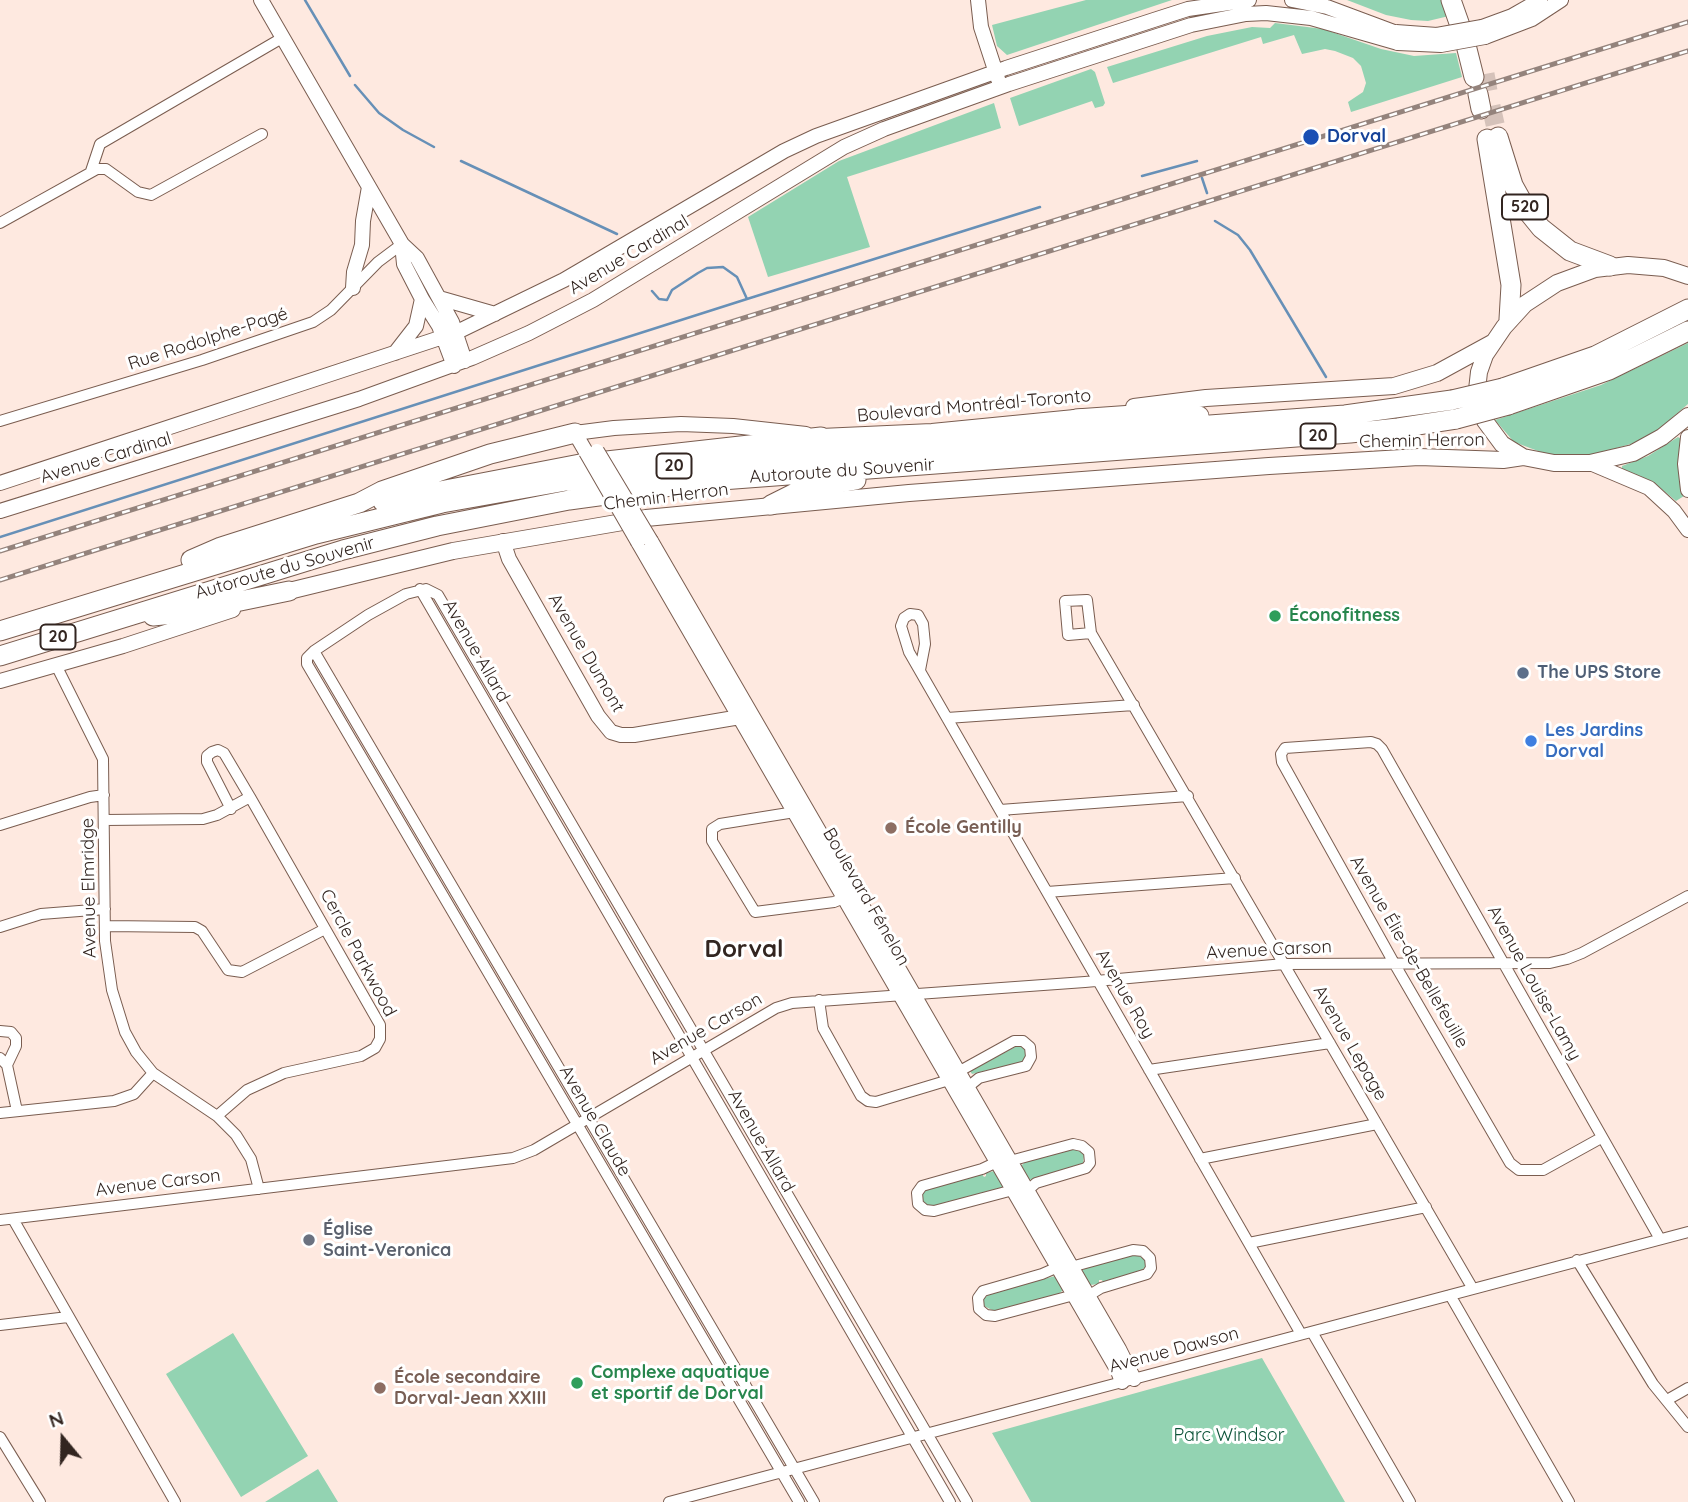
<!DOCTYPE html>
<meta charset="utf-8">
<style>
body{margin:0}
#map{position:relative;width:1688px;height:1502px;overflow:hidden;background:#fee9e0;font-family:Quicksand,sans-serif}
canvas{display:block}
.north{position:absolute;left:28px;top:1404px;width:70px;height:70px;-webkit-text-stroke:5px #fff;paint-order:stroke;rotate:341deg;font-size:19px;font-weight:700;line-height:28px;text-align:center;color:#322520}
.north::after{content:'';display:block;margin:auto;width:24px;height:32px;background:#322520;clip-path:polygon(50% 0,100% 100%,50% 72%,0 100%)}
</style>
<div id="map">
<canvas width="1688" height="1502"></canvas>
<div class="north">N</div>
</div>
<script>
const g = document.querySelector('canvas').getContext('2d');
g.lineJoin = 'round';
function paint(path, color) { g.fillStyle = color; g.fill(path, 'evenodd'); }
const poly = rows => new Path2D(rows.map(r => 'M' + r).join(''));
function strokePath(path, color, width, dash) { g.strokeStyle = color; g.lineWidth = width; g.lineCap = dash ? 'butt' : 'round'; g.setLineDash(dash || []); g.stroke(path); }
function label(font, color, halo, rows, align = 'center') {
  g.font = font + ' Quicksand,sans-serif'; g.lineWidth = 6; g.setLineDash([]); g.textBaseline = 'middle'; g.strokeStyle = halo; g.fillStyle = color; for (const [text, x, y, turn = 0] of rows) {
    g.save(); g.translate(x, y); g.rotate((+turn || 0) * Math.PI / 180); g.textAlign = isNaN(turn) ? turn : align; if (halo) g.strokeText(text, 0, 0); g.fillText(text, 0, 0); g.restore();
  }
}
const green = poly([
 [1086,0,1172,0,1007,55,997,46,992,25],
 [1347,0,1442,0,1449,16,1428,21,1411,20,1386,15],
 [1275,23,1323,29,1381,49,1414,56,1456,53,1462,77,1351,112,1348,102,1363,92,1366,83,1361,66,1353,58,1335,51,1325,49,1302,54,1294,35,1263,44,1261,37,1113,83,1107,67,1207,36,1252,27,1270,28],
 [1091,69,1095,72,1105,103,1103,106,1095,108,1092,101,1019,126,1010,98],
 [994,103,1001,128,847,177,870,247,768,277,748,217,839,161],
 [1688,343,1688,404,1658,430,1634,443,1596,454,1570,456,1546,454,1514,442,1495,420,1601,385],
 [1678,437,1681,439,1679,469,1684,496,1676,501,1652,481,1622,470,1622,466,1648,456],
 [1019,1045,1025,1050,1026,1056,1022,1062,972,1074,970,1071],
 [1073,1149,1077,1149,1084,1155,1083,1164,1078,1167,1029,1180,1021,1166,1025,1162],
 [994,1171,1003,1187,933,1206,926,1205,923,1201,923,1193,927,1189,982,1174,984,1177,986,1176,986,1173],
 [1134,1255,1138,1255,1145,1260,1145,1267,1141,1271,1103,1282,1102,1280,1099,1280,1099,1284,1090,1285,1082,1271,1085,1268],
 [1055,1276,1063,1290,1059,1294,994,1311,984,1306,984,1298,990,1294],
 [233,1333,308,1456,241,1497,166,1374],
 [1262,1358,1345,1502,1031,1502,992,1433],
 [318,1469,338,1502,265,1502]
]);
const stream = poly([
 [305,0,350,76],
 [355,85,379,113,403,130,434,147],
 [461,161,617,234],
 [1142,176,1197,161],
 [1202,178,1207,193],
 [1215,221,1238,235,1250,250,1326,377],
 [652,291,659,299,667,300,672,290,698,273,707,268,723,267,737,277,747,299,1040,207],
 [0,537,747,299]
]);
const highwayTunnel = poly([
 [1485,74,1488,91],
 [1491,106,1498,137]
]);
const street = poly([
 [91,171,100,144,282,38],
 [0,223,97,169,106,169,138,192,151,195,262,134],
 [0,421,202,360,313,322,331,310,378,262,402,244],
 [420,589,950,1502],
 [1091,633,1068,635,1065,601,1087,600,1091,633,1473,1289],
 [314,651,814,1502],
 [56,665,103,759,105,941,112,990,125,1032,136,1052,153,1073,217,1116,236,1135,251,1159,259,1189],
 [920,670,925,644,923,624,918,615,910,614,904,618,901,626,909,652,1301,1334],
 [947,718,1134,705],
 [231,809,207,762,207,756,212,752,218,750,224,753,250,797],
 [1000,810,1188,796],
 [801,811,720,824,712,829,712,841,755,912,834,902,844,898],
 [105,820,203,819,217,815,250,797,380,1025,380,1039,375,1048,361,1056,284,1073,247,1090,217,1116],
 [0,825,90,797,104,795],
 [1047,892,1235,878],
 [106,926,195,927,202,931,228,970,242,972,325,929],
 [0,927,41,914,105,909],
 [819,1000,823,1028,861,1096,868,1101,876,1102,949,1080],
 [0,1031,11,1032,16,1038,16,1046,7,1065],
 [0,1058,7,1065,17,1111],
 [1149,1070,1330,1043],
 [958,1072,1014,1041,1023,1041,1030,1047,1031,1057,1026,1066,979,1078,968,1087],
 [0,1113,114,1101,134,1094,153,1073],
 [1601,1138,1543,1170,1519,1170,1510,1163,1394,963,1282,762,1281,754,1285,748,1371,742,1377,744,1382,749,1660,1239],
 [1200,1159,1377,1124],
 [1010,1161,1073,1144,1082,1146,1089,1152,1090,1163,1086,1168,1036,1183,1027,1191],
 [997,1162,982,1169,922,1186,917,1193,918,1204,925,1210,934,1211,1013,1190],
 [13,1219,175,1502],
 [0,1220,513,1158,534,1150,776,1008,792,1003,1085,982,1284,964,1550,963,1567,959,1582,953,1688,896],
 [1249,1243,1426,1207],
 [1577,1260,1653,1384,1688,1427],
 [1058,1267,1042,1274,983,1291,978,1298,979,1309,986,1315,995,1316,1074,1295],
 [1071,1267,1133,1250,1143,1251,1150,1258,1151,1268,1147,1274,1101,1288,1088,1296],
 [1450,1295,1569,1502],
 [0,1325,68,1317],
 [1312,1332,1410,1502],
 [1667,1400,1688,1388],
 [0,1437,40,1502],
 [669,1502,1688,1232],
 [799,1502,307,664,307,658,314,651,368,615,406,594,426,589,438,595,967,1502]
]);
const secondary = poly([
 [261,0,402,244,417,258,452,322,465,361],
 [978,0,981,27,998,79],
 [1292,0,1327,7,1394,32],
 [1482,27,1512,16,1540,0],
 [1485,37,1532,19,1561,0],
 [402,244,404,264,422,299,439,326,454,366],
 [353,288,354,272,362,245,363,221,369,187],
 [439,298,495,314],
 [395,353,416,326,422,299],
 [1688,437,1685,464,1688,490],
 [586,452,575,433,614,428,681,424,733,426,806,434],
 [1590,463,1649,488,1674,511,1688,530],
 [0,483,455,333,564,280,784,151,816,136,1006,68,1160,18,1188,9,1249,0],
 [0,511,359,399,472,358,529,333,593,300,844,147,884,129,1009,84,1191,25,1246,14,1266,13,1311,18,1398,43],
 [503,541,509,559,598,716,611,732,621,735,634,735,746,716],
 [651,541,1119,1349,1134,1379],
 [638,542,1118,1371,1122,1382],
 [0,681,123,646,233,610]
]);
const primary = poly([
 [1688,276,1664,268,1628,265,1595,269,1557,283,1525,304,1504,327,1485,355,1479,372,1477,390,1479,408,1485,421,1502,444,1523,457,1554,463,1590,463,1633,453,1662,437,1688,416],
 [1134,407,1206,398,1394,386,1437,373,1492,343],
 [821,437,932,432,1085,417],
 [289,591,453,551,646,518,909,493,1269,466,1419,457,1503,460,1523,457]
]);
const highway = poly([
 [1451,0,1464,37,1474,77],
 [1478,94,1481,109],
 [1498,137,1513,185,1528,212,1541,228,1570,251,1610,266],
 [1487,139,1511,285,1509,319],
 [1503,388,1595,356,1688,309],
 [1508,405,1609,370,1688,331],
 [1076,419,1162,413,1199,416],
 [383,502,580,464,821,437],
 [771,505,801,490,856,480],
 [191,560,221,547,359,503,382,491,490,454,575,433],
 [153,616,182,613,289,591],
 [0,631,316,534,442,503,566,481,723,461,1345,415,1452,400],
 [0,656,343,550,437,526,569,500,708,481,1350,433,1398,428,1456,419]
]);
const rail = poly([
 [0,551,1688,22],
 [0,580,1688,51]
]);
const secondaryBridge = poly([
 [1396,32,1437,35,1482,27],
 [1398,43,1441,45,1485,37],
 [597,451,651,541],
 [586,452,638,542]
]);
const highwayBridge = poly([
 [1452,400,1503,388],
 [1456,419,1508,405]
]);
const markers = [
 [1311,137,9,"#1a4fb4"],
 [1275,616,7,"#2e9e5b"],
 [1523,673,7,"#5c6f8a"],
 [1531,741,7,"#3f7fe0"],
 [891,828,7,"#8d6e63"],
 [309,1240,7,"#6b7280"],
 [577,1383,7,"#2e9e5b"],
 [380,1388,7,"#8d6e63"]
];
const shields = [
 [1525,207,46],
 [1318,436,35],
 [674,466,35],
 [58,637,35]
];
const shieldNames = [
 ["520",1525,207],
 ["20",1318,436],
 ["20",674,466],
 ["20",58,637]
];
const transitNames = [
 ["Dorval",1327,137]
];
const streetNames = [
 ["Avenue Cardinal",629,255,-31],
 ["Rue Rodolphe-Pagé",208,339,-18],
 ["Boulevard Montréal-Toronto",974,406,-5],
 ["Chemin Herron",1422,441,-1],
 ["Avenue Cardinal",106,458,-17],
 ["Autoroute du Souvenir",842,471,-4],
 ["Chemin Herron",666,497,-7],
 ["Autoroute du Souvenir",285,568,-16],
 ["Avenue Allard",476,651,60],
 ["Avenue Dumont",586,653,60],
 ["Avenue Elmridge",89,888,-91],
 ["Boulevard Fénelon",866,897,60],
 ["Avenue Carson",1269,950,-3],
 ["Avenue Élie-de-Bellefeuille",1409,952,60],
 ["Cercle Parkwood",358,953,62],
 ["Avenue Louise-Lamy",1534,983,61],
 ["Avenue Roy",1125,994,60],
 ["Avenue Carson",706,1029,-30],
 ["Avenue Lepage",1350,1043,60],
 ["Avenue Claude",595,1121,60],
 ["Avenue Allard",761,1141,60],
 ["Avenue Carson",158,1183,-7],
 ["Avenue Dawson",1174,1350,-15]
];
const leisureNames = [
 ["Éconofitness",1289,616],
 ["Complexe aquatique",591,1373],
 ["et sportif de Dorval",591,1394]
];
const serviceNames = [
 ["The UPS Store",1537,673]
];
const shopNames = [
 ["Les Jardins",1545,731],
 ["Dorval",1545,752]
];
const educationNames = [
 ["École Gentilly",905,828],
 ["École secondaire",394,1378],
 ["Dorval-Jean XXIII",394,1399]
];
const worshipNames = [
 ["Église",323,1230],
 ["Saint-Veronica",323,1251]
];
const parkNames = [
 ["Parc Windsor",1229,1436]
];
const districtNames = [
 ["Dorval",744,950]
];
paint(green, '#93d3b2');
strokePath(stream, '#6790b7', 2.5);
strokePath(highwayTunnel, '#d5c2ba', 19, [19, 10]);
strokePath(street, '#7a5d50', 12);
strokePath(secondary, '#7a5d50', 16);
strokePath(primary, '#7a5d50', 18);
strokePath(highway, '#7a5d50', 21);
strokePath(street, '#fff', 10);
strokePath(secondary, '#fff', 14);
strokePath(primary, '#fff', 16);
strokePath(highway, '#fff', 19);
strokePath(rail, '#94837c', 5);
strokePath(rail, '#fff', 2.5, [8]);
strokePath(secondaryBridge, '#7a5d50', 16, []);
strokePath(highwayBridge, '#7a5d50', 21, []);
strokePath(secondaryBridge, '#fff', 14);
strokePath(highwayBridge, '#fff', 19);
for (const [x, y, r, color] of markers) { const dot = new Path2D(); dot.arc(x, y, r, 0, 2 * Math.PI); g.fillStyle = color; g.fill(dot); strokePath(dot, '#fff', 2.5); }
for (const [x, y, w] of shields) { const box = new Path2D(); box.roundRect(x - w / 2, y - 12.5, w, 25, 5); g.fillStyle = '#fff'; g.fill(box); strokePath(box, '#322520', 2); }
label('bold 16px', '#322520', null, shieldNames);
label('bold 18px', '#164399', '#fff', transitNames, 'left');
label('18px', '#322520', '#fff', streetNames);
label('bold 18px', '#27864d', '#fff', leisureNames, 'left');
label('bold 18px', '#4e5e75', '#fff', serviceNames, 'left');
label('bold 18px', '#366cbe', '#fff', shopNames, 'left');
label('bold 18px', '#785e54', '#fff', educationNames, 'left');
label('bold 18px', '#5b616d', '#fff', worshipNames, 'left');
label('18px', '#0c5338', '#fff', parkNames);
label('bold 24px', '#322520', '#fff', districtNames);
</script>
